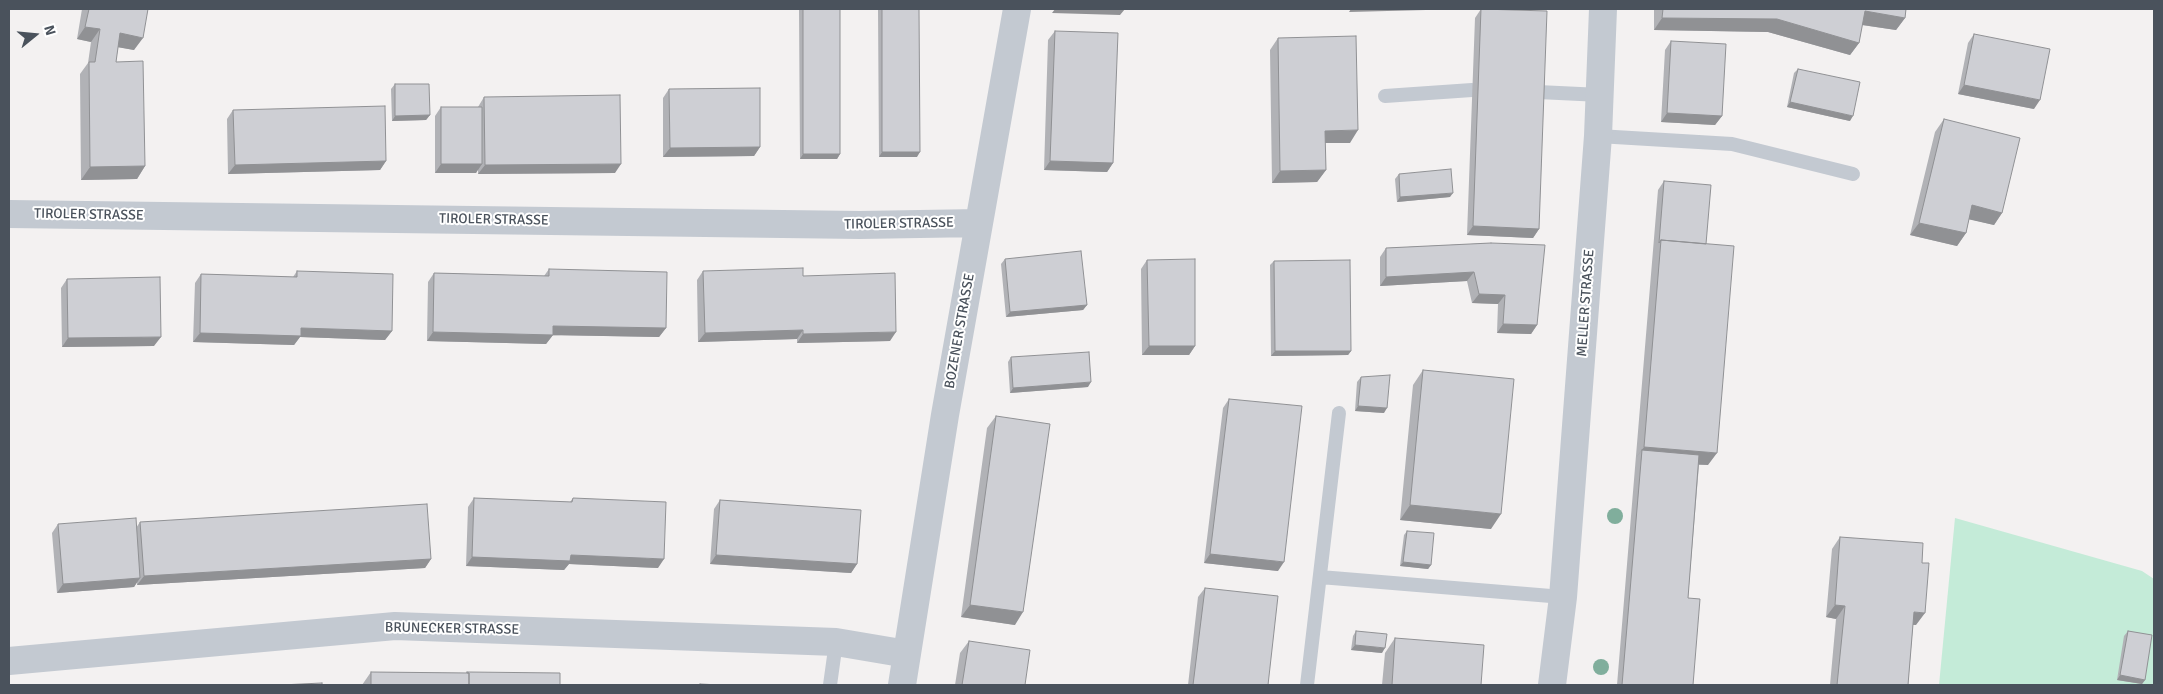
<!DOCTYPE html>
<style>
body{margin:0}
#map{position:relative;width:2163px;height:694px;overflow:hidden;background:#f3f1f1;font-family:Signika,sans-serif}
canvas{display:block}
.frame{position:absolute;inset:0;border:10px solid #4a525c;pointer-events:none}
.north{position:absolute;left:10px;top:10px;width:50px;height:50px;-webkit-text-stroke:4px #fff;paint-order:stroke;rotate:73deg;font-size:14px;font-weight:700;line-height:20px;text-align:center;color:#4a525c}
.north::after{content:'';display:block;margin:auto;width:18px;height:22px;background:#4a525c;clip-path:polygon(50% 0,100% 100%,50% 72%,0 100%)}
</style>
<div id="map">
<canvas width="2163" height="694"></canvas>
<div class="frame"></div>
<div class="north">N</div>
</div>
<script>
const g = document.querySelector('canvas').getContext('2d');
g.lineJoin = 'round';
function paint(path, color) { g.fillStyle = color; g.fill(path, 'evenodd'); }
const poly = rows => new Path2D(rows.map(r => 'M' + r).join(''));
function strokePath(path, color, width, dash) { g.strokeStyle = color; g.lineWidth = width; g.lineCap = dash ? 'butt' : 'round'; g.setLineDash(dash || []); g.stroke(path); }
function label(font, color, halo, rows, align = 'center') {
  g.font = font + ' Signika,sans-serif'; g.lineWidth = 4; g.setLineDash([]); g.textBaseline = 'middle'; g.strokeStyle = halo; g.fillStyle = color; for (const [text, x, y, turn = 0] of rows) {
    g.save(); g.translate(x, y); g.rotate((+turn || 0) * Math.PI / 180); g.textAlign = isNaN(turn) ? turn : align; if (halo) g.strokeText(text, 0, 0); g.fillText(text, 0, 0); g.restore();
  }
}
const green = poly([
 [1955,518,2142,571,2154,579,2154,685,1939,685]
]);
const lane = poly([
 [1538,92,1601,95],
 [1385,96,1472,90],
 [1598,136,1732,144,1853,174],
 [1320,577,1563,597],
 [830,685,836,642],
 [1307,685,1339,413]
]);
const street = poly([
 [9,214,860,225,979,223],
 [9,661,395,626,836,642,907,654],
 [902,685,945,415,1017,9],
 [1552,685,1563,597,1598,136,1603,9]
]);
const trees = [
 [1615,516],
 [1601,667]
];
const wall = poly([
 [82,9,148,9,134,50,118,47,116,62,145,166,137,179,81,180,80,74,88,63,91,42,77,39],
 [799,9,840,9,840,154,837,159,800,159],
 [878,9,919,9,917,157,879,157],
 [1481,9,1539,229,1533,238,1467,235,1475,18],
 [1654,9,1906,9,1905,18,1896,30,1862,25,1859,43,1850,55,1768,32,1654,30],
 [1055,31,1113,163,1107,172,1044,170,1048,40],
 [1974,34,2034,109,1958,94,1968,43],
 [1278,38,1350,143,1325,143,1326,170,1317,182,1272,183,1270,50],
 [1671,41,1722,116,1715,125,1661,122,1665,50],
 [1798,69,1850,121,1787,107,1794,73],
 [395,84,430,115,426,120,392,121,391,89],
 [669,89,760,147,754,156,663,157,663,98],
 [484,97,615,173,478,174,478,168,476,173,435,173,435,116,441,107,478,107],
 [233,110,386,161,380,170,228,174,227,119],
 [1944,119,2002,213,1994,225,1969,219,1966,233,1957,246,1910,235,1935,132],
 [1399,174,1450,197,1397,202,1395,179],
 [1664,181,1706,244,1708,465,1699,465,1688,598,1693,685,1617,685,1658,190],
 [1491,243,1537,325,1531,334,1497,333,1498,304,1472,303,1467,281,1380,286,1380,257,1386,248],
 [1005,259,1087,305,1083,310,1006,317,1001,264],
 [1147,260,1195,346,1189,355,1142,355,1141,269],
 [1274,261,1351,351,1348,355,1271,356,1270,265],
 [549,269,666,328,659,337,553,335,546,344,427,341,428,282,434,273,544,276],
 [297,271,392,331,385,340,300,337,294,345,193,342,195,283,201,274,293,277],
 [703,271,803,276,890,341,797,343,797,339,698,342,697,280],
 [67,279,154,346,62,347,61,288],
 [1011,357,1088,387,1010,393,1008,362],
 [1423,370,1491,529,1400,520,1413,385],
 [1361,377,1384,413,1355,411,1357,382],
 [1229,399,1278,571,1204,563,1223,408],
 [996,416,1015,625,961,617,987,428],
 [474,498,570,502,573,498,658,568,569,564,564,570,466,566,468,507],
 [720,500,857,564,851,573,710,564,714,509],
 [140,522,431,559,425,568,137,585,137,582,134,587,57,593,52,533,58,524,136,528],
 [1407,531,1431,565,1428,569,1400,566,1404,535],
 [1840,537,1916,625,1913,625,1908,685,1830,685,1836,619,1826,617,1832,549],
 [1205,588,1268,685,1188,685,1198,597],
 [1356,631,1382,653,1351,650,1353,636],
 [2128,631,2145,680,2142,684,2117,680,2124,636],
 [1395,638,1481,685,1382,685,1385,653],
 [969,641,1025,685,955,685,960,653],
 [371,672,466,673,467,672,560,685,362,685]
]);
const shadedWall = poly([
 [1055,9,1125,9,1120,15,1052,13],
 [1351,9,1427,9,1426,10,1349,12],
 [1865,11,1905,18,1896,30,1856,24],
 [1662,18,1777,19,1859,43,1850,55,1768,32,1654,30],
 [85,27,100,29,91,42,77,39],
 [120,33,143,38,134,50,111,46],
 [1964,85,2040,100,2034,109,1958,94],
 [1790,102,1853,116,1850,121,1787,107],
 [1667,113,1722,116,1715,125,1661,122],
 [430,115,426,120,392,121,395,116],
 [1358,130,1350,143,1316,143,1325,131],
 [760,147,754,156,663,157,670,148],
 [882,152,920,152,917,157,879,157],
 [803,154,840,154,837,159,800,159],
 [386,161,380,170,228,174,235,165],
 [1050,161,1113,163,1107,172,1044,170],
 [441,164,482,164,476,173,435,173],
 [621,164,615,173,478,174,485,165],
 [145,166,137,179,81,180,90,167],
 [1326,170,1317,182,1272,183,1280,171],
 [1453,193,1450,197,1397,202,1400,197],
 [1972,205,2002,213,1994,225,1963,218],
 [1919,223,1966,233,1957,246,1910,235],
 [1473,226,1539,229,1533,238,1467,235],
 [1474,272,1467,281,1380,286,1386,277],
 [1479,294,1505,295,1498,304,1472,303],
 [1087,305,1083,310,1006,317,1010,312],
 [1503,324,1537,325,1531,334,1497,333],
 [553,326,666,328,659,337,547,335],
 [301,328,392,331,385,340,300,337,294,345,193,342,200,333],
 [803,330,797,339,698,342,705,333],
 [433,332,553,335,546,344,427,341],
 [896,332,890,341,797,343,803,334],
 [161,337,154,346,62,347,68,338],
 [1149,346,1195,346,1189,355,1142,355],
 [1275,351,1351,351,1348,355,1271,356],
 [1091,382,1088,387,1010,393,1013,388],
 [1358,406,1387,408,1384,413,1355,411],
 [1644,447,1717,453,1708,465,1641,460,1642,450,1635,459],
 [1410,505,1501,514,1491,529,1400,520],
 [1210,554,1284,562,1278,571,1204,563],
 [571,555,664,559,658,568,569,564,564,570,466,566,472,557],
 [716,555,857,564,851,573,710,564],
 [431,559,425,568,137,585,144,576],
 [1403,562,1431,565,1428,569,1400,566],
 [140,578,134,587,57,593,63,584],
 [970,605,1023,612,1015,625,961,617],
 [1835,605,1845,606,1836,619,1826,617],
 [1914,612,1925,613,1916,625,1906,624],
 [1355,645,1385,648,1382,653,1351,650],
 [2120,675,2145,680,2142,684,2117,680]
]);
const building = poly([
 [89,9,148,9,143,38,120,33,116,62,143,61,145,166,90,167,89,62,95,62,100,29,85,27,89,9],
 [803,9,840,9,840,154,803,154,803,9],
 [882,9,919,9,920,152,882,152,882,9],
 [1481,9,1547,11,1539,229,1473,226,1481,9],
 [1663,9,1906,9,1905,18,1865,11,1859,43,1777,19,1662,18,1663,9],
 [1055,31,1118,33,1113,163,1050,161,1055,31],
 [1974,34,2050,49,2040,100,1964,85,1974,34],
 [1356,36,1358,130,1325,131,1326,170,1280,171,1278,38,1356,36],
 [1671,41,1726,44,1722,116,1667,113,1671,41],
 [1798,69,1860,82,1853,116,1790,102,1798,69],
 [395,84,429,84,430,115,395,116,395,84],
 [760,88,760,147,670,148,669,89,760,88],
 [620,95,621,164,485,165,484,97,620,95],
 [385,106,386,161,235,165,233,110,385,106],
 [441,107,482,107,482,164,441,164,441,107],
 [1944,119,2020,138,2002,213,1972,205,1966,233,1919,223,1944,119],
 [1451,169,1453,193,1400,197,1399,174,1451,169],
 [1664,181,1711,185,1706,244,1661,240,1659,243,1664,181],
 [1661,240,1734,246,1717,453,1644,447,1661,240],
 [1491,243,1545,245,1537,325,1503,324,1505,295,1479,294,1474,272,1386,277,1386,248,1491,243],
 [1081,251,1087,305,1010,312,1005,259,1081,251],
 [1195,259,1195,346,1149,346,1147,260,1195,259],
 [1350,260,1351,351,1275,351,1274,261,1350,260],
 [803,268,803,276,895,273,896,332,803,334,803,330,705,333,703,271,803,268],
 [549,269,667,272,666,328,553,326,553,335,433,332,434,273,549,276,549,269],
 [297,271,393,274,392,331,301,328,301,336,200,333,201,274,297,277,297,271],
 [160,277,161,337,68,338,67,279,160,277],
 [1089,352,1091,382,1013,388,1011,357,1089,352],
 [1423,370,1514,379,1501,514,1410,505,1423,370],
 [1390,375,1387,408,1358,406,1361,377,1390,375],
 [1229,399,1302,406,1284,562,1210,554,1229,399],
 [996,416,1050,424,1023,612,970,605,996,416],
 [1642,450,1699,455,1688,598,1700,599,1693,685,1622,685,1642,450],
 [474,498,572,502,573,498,666,502,664,559,571,555,570,561,472,557,474,498],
 [720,500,861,510,857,564,716,555,720,500],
 [427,504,431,559,144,576,140,522,427,504],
 [136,518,140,578,63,584,58,524,136,518],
 [1407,531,1434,533,1431,565,1403,562,1407,531],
 [1840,537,1923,543,1922,563,1929,563,1925,613,1914,612,1908,685,1837,685,1845,606,1835,605,1840,537],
 [1205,588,1278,596,1268,685,1193,685,1205,588],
 [1356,631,1387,634,1385,648,1355,645,1356,631],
 [2128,631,2152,635,2145,680,2120,675,2128,631],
 [1395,638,1484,645,1481,685,1392,685,1395,638],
 [969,641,1030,650,1025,685,962,685,969,641],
 [371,672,469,673,469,685,371,685,371,672],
 [467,672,560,673,560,685,469,685,469,673,467,673,467,672],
 [322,683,322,685,281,685,322,683],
 [700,684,720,685,700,685,700,684]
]);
const streetNames = [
 ["TIROLER STRASSE",89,215,1],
 ["TIROLER STRASSE",494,220,1],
 ["TIROLER STRASSE",899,224,-1],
 ["MELLER STRASSE",1586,303,-86],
 ["BOZENER STRASSE",960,331,-80],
 ["BRUNECKER STRASSE",452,629,1]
];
paint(green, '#c4ebd8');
strokePath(lane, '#c3c9d1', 14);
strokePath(street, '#c3c9d1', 28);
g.fillStyle = '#80ae9c';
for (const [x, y] of trees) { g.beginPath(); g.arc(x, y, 8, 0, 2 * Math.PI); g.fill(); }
paint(wall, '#b1b2b6');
paint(shadedWall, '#909194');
paint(building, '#cecfd4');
strokePath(building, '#909194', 1);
label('14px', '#4a525c', '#fff', streetNames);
</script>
